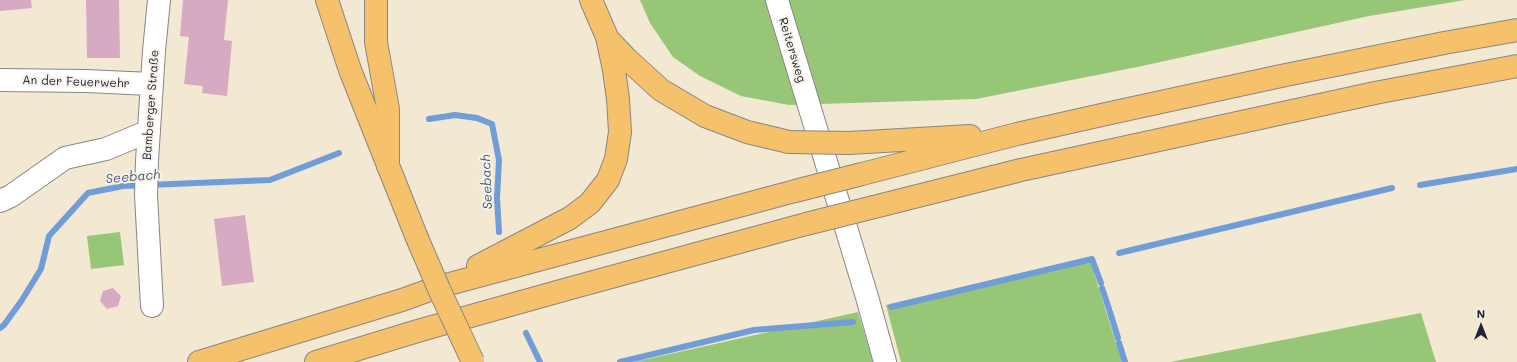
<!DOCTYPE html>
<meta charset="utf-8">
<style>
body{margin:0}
#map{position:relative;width:1517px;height:362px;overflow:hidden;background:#f3e8d1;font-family:Mali,sans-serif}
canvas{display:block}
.north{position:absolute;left:1461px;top:306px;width:40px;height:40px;-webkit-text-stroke:3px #f7f3e8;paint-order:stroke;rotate:0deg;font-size:11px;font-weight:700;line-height:16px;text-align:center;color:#22223b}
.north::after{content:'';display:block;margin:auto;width:14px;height:18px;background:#22223b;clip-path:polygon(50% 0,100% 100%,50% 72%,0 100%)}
</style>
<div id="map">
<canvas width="1517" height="362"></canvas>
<div class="north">N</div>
</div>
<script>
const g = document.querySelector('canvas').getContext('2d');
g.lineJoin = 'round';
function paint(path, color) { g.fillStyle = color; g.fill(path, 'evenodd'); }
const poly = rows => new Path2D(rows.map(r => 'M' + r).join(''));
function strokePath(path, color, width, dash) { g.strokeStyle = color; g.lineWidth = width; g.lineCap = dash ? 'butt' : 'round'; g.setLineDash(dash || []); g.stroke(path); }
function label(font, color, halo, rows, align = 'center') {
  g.font = font + ' Mali,sans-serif'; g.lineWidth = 4; g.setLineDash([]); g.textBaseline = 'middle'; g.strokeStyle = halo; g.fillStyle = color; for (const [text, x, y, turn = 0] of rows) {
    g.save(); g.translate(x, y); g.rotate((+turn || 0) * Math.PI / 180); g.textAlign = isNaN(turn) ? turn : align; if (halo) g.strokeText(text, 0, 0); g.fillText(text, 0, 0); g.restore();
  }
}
const green = poly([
 [640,0,1465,0,1369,16,1142,66,976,99,789,105,741,96,700,76,673,57,650,23],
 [120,232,124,265,91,269,87,236],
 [1089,257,1122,362,901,362,886,305],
 [858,312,873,362,634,362],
 [1421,313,1436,362,1170,362]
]);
const stream = poly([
 [429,119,455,115,477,118,492,124,499,160,497,198,499,232],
 [1420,185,1517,169],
 [1119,253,1392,188],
 [1102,288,1109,309],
 [891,307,1092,259,1101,283],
 [1110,312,1118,338],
 [0,328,4,325,22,300,41,269,49,236,88,193,123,186,270,180,339,153],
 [526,333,540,362],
 [1119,343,1125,362],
 [620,362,754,330,853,322]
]);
const building = poly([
 [0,0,31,0,32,8,0,11],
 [86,0,119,0,120,58,87,58],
 [183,0,228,0,224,40,232,41,227,96,202,93,203,86,184,84,189,37,180,36],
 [245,215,254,282,222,286,214,219],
 [113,288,121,296,118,306,107,309,100,301,103,291]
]);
const minor = poly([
 [777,0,867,297,885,362],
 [0,80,86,81,151,84],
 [0,201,11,196,65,158,106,149,149,131],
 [152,306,146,195,147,161,154,51,159,0]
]);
const major = poly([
 [327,0,350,70,417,238]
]);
const highway = poly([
 [376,0,376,42,388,109,388,166],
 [607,38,627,59,661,90,705,116,747,132,789,142],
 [849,143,970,136],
 [862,174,1017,134,1115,112,1281,76,1444,43,1517,30],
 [874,207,1021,170,1375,93,1517,66],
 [478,266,570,218,590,203,608,180,616,159,620,132,618,99,614,70,607,37,591,0],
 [199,362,402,300,438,287,795,191],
 [316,362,421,330,571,288,806,224]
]);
const majorBridge = poly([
 [417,238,439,289,473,362]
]);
const highwayBridge = poly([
 [789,142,849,143],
 [795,191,862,174],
 [806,224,874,207]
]);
const streetNames = [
 ["Reitersweg",792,50,73],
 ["An der Feuerwehr",76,82,2],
 ["Bamberger Straße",151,105,-86]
];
const waterNames = [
 ["Seebach",133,177,-5],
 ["Seebach",487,182,-92]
];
paint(green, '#97c776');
strokePath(stream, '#709dd8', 6);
paint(building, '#d7aac3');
strokePath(minor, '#8a8586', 24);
strokePath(major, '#8a8586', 24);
strokePath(highway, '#8a8586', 24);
strokePath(minor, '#fff', 22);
strokePath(major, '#f5c16b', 22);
strokePath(highway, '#f5c16b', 22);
strokePath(majorBridge, '#8a8586', 24, []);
strokePath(highwayBridge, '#8a8586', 24, []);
strokePath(majorBridge, '#f5c16b', 22);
strokePath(highwayBridge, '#f5c16b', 22);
label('12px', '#22223b', '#f7f3e8', streetNames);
label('italic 13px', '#41537a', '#f7f3e8', waterNames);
</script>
